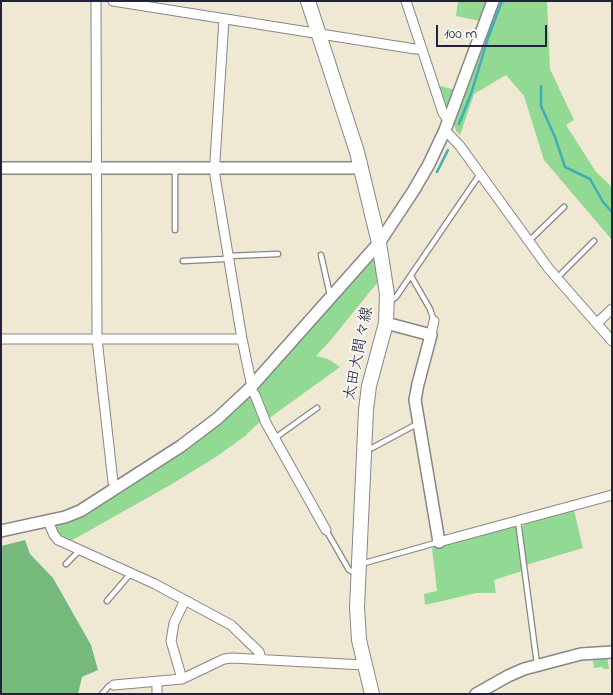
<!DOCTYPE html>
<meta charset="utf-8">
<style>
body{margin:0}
#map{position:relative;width:613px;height:695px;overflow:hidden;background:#efe9d4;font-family:"Indie Flower",sans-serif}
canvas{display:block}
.frame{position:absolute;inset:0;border:2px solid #22223b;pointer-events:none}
.scale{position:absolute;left:436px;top:25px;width:111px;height:22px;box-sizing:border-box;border:2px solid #22223b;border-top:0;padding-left:6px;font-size:15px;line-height:18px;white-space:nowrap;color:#22223b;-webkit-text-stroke:4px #f6f6f2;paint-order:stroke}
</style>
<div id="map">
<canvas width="613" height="695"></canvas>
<div class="frame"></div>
<div class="scale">100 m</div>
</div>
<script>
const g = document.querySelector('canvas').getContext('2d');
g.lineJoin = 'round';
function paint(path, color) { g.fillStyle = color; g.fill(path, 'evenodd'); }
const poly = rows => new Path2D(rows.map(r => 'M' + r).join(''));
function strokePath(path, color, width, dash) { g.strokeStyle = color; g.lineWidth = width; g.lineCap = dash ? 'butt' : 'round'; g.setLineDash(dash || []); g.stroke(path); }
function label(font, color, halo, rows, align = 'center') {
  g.font = font + ' "Indie Flower","Klee One",sans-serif'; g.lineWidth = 4; g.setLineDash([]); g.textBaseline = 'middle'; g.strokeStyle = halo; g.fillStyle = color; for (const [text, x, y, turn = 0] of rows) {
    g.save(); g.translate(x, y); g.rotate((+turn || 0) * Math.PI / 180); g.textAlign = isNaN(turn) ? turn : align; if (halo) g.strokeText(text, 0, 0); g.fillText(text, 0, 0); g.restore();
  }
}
const green = poly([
 [458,1,488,1,480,21,456,16],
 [500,1,547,1,550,69,574,120,566,125,596,172,612,187,612,240,544,160,524,96,506,75,474,94,460,135,456,131,454,123],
 [437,85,455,90,447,111],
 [372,260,378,262,381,278,330,341,316,356,328,359,340,367,268,419,265,408,257,391,258,388],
 [250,397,262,420,245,436,216,457,172,484,69,542,62,540,55,529,57,525,72,521,84,515,170,460,222,423],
 [574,510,583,548,526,565,522,528,525,523],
 [514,525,516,527,522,571,494,580,496,593,476,593,425,605,424,594,437,591,432,548],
 [607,656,609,669,603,669,602,667,594,668,592,657]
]);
const forest = poly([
 [25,540,30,554,53,578,91,645,98,670,82,677,78,694,1,694,1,546]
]);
const stream = poly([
 [541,86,541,106,555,137,565,167,590,179,603,202,612,212],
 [459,124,471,94,488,38,502,1],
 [437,172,448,150]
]);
const service = poly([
 [175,170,175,230],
 [529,241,564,207],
 [321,255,330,295],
 [183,261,224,259,228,256,278,254],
 [411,276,430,309,434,321],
 [557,278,594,241],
 [390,301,396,297,480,174],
 [275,438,317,408],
 [367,450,372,448,417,424],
 [518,521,537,664],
 [326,530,349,570,356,573],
 [66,564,76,554,79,549],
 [361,564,439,542],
 [107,601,131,573],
 [102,694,109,686,114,685]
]);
const minor = poly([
 [96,1,97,339,113,482,116,488],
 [113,1,415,49,422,49],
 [406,1,443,113,449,121],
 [224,19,215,161,215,176,242,339,251,382,253,384],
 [445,130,460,146,549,269,612,341],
 [597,323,612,309],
 [431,335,434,321],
 [1,339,242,339],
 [250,388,255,395,266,423,326,530],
 [48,521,54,535,58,540,155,584,231,625,259,652,261,658],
 [439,542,612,495],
 [182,679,171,641,174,623,185,600],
 [114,685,182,679,224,659,232,658,364,665],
 [157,694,157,682]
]);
const tertiary = poly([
 [1,168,362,168],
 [386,323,431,335,418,384,415,400,439,542],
 [1,531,65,517,80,511,181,446,218,418,250,388,379,243,414,190,429,164,445,130,493,1],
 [476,694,508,676,524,669,581,654,612,652]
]);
const primary = poly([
 [308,1,357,152,379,243,387,294,386,323,369,386,366,410,357,607,359,640,372,694]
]);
const streetNames = [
 ["太田大間々線",360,354,-79]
];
paint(green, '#92d993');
paint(forest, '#75b97d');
strokePath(stream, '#3eaeb8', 2.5);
strokePath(service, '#888688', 7);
strokePath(minor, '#888688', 11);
strokePath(tertiary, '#888688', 14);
strokePath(primary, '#888688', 16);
strokePath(service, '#fff', 4.5);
strokePath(minor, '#fff', 9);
strokePath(tertiary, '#fff', 11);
strokePath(primary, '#fff', 14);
label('16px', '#22223b', '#f6f6f2', streetNames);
</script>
